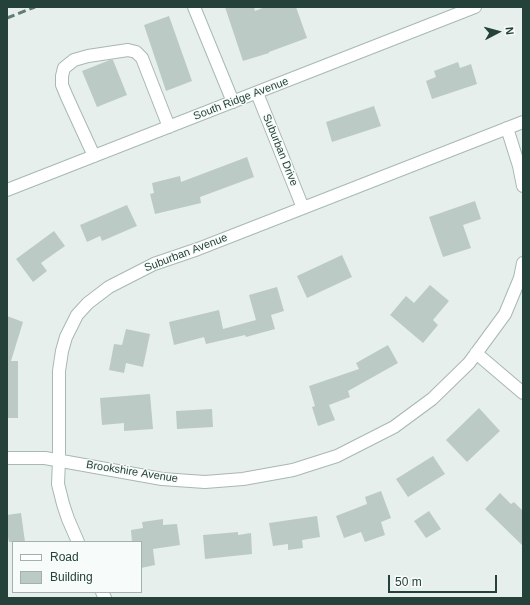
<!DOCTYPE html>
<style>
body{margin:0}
#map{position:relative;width:530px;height:605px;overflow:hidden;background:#e6efeb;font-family:Helvetica,sans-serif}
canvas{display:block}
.frame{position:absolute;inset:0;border:8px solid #24423a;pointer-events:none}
.legend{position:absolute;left:12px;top:541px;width:130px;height:52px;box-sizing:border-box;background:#f7fbf9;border:1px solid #a3b1ad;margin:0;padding:5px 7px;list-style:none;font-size:12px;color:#24423a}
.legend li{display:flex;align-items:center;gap:8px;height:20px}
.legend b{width:20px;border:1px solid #a3b1ad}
.north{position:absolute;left:478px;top:12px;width:40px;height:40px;-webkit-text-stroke:3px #f7fbf9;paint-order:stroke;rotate:84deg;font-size:11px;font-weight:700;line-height:16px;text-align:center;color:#24423a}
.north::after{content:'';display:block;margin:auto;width:14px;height:18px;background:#24423a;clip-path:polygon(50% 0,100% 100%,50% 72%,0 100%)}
.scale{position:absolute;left:388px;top:575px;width:109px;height:18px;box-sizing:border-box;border:2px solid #24423a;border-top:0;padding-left:5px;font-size:12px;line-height:14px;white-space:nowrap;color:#24423a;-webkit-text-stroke:3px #f7fbf9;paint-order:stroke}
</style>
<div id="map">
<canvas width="530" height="605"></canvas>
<div class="frame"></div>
<ul class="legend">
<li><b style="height:5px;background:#fff"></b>Road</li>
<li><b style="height:11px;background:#bbcac4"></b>Building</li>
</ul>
<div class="north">N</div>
<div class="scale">50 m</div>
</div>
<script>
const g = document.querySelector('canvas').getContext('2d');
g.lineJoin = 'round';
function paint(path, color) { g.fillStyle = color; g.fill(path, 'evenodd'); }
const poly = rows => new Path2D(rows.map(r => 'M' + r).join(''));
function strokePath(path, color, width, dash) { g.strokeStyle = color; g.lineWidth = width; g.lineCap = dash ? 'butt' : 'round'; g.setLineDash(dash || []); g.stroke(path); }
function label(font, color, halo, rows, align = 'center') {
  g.font = font + ' Helvetica,sans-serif'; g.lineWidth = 3; g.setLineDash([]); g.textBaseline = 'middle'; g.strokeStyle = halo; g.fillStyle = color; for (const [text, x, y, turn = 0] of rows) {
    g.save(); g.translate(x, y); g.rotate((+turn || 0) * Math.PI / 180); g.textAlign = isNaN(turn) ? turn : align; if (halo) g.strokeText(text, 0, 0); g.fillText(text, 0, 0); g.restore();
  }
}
const building = poly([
 [225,7,254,7,255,11,265,7,296,7,307,38,269,52,269,53,243,61],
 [169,16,192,81,166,91,144,25],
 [110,60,113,60,127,95,97,107,82,71],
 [458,62,460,68,471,64,477,84,432,99,426,81,436,77,434,71],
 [374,106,381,126,332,142,326,122],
 [247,157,254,177,200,197,201,203,155,214,150,194,154,193,152,183,180,176,181,182],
 [475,201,481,219,463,225,471,248,443,257,429,217],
 [127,205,137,226,102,241,100,236,87,242,80,225],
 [54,231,65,246,41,263,47,271,33,282,16,259],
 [342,255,352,277,307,298,297,276],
 [430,285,449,301,433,320,438,325,423,343,390,315,406,296,414,303],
 [277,287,284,311,271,315,275,329,246,337,245,335,206,344,204,337,174,345,169,322,219,310,223,329,256,320,249,295],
 [7,316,23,322,11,361,18,361,18,418,7,418],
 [126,329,150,334,143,367,126,363,124,373,109,370,114,344,122,345],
 [388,345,398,363,348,391,350,397,329,405,335,420,318,426,312,407,315,406,309,386,359,369,356,363],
 [150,394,153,429,124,431,124,423,102,425,100,398],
 [479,408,500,431,467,462,446,440],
 [212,409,213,427,177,429,176,411],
 [433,456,445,474,408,497,396,479],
 [381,491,391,518,381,522,385,535,365,542,361,532,344,538,336,516,367,504,365,497],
 [500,493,511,504,514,502,523,511,523,546,485,509],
 [429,511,441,529,426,538,414,521],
 [21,513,25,542,9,542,8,537,7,537,7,515],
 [317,516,320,537,302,540,303,548,288,550,288,544,273,546,269,523],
 [163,519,163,525,177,524,180,545,153,549,155,565,141,568,141,542,132,542,131,530,143,528,142,522],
 [238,532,238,535,251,533,252,554,205,559,203,535]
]);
const minor = poly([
 [194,7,233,102],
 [257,93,303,208],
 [507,128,519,166,523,186],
 [94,156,67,97,62,85,62,76,64,68,74,60,88,56,128,50,136,52,142,58,169,127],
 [7,190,475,7],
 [476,353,523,393],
 [7,458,45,458,162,479,205,482,243,479,293,470,337,456,394,427,432,399,469,363,505,314,520,278,523,263],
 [78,542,68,519,63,504,58,484,59,460,59,371,62,351,66,337,77,315,88,303,109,287,154,264,198,249,303,208,523,122],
 [102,592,105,598]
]);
const rail = poly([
 [7,18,35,7]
]);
const streetNames = [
 ["South Ridge Avenue",241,99,-21],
 ["Suburban Drive",280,150,68],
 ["Suburban Avenue",186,253,-21],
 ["Brookshire Avenue",132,472,9]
];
paint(building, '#bbcac4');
strokePath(minor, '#a8b8b2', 14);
strokePath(minor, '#fff', 12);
strokePath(rail, '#5f7d75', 3, [8, 4]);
label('11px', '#24423a', '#f7fbf9', streetNames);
</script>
